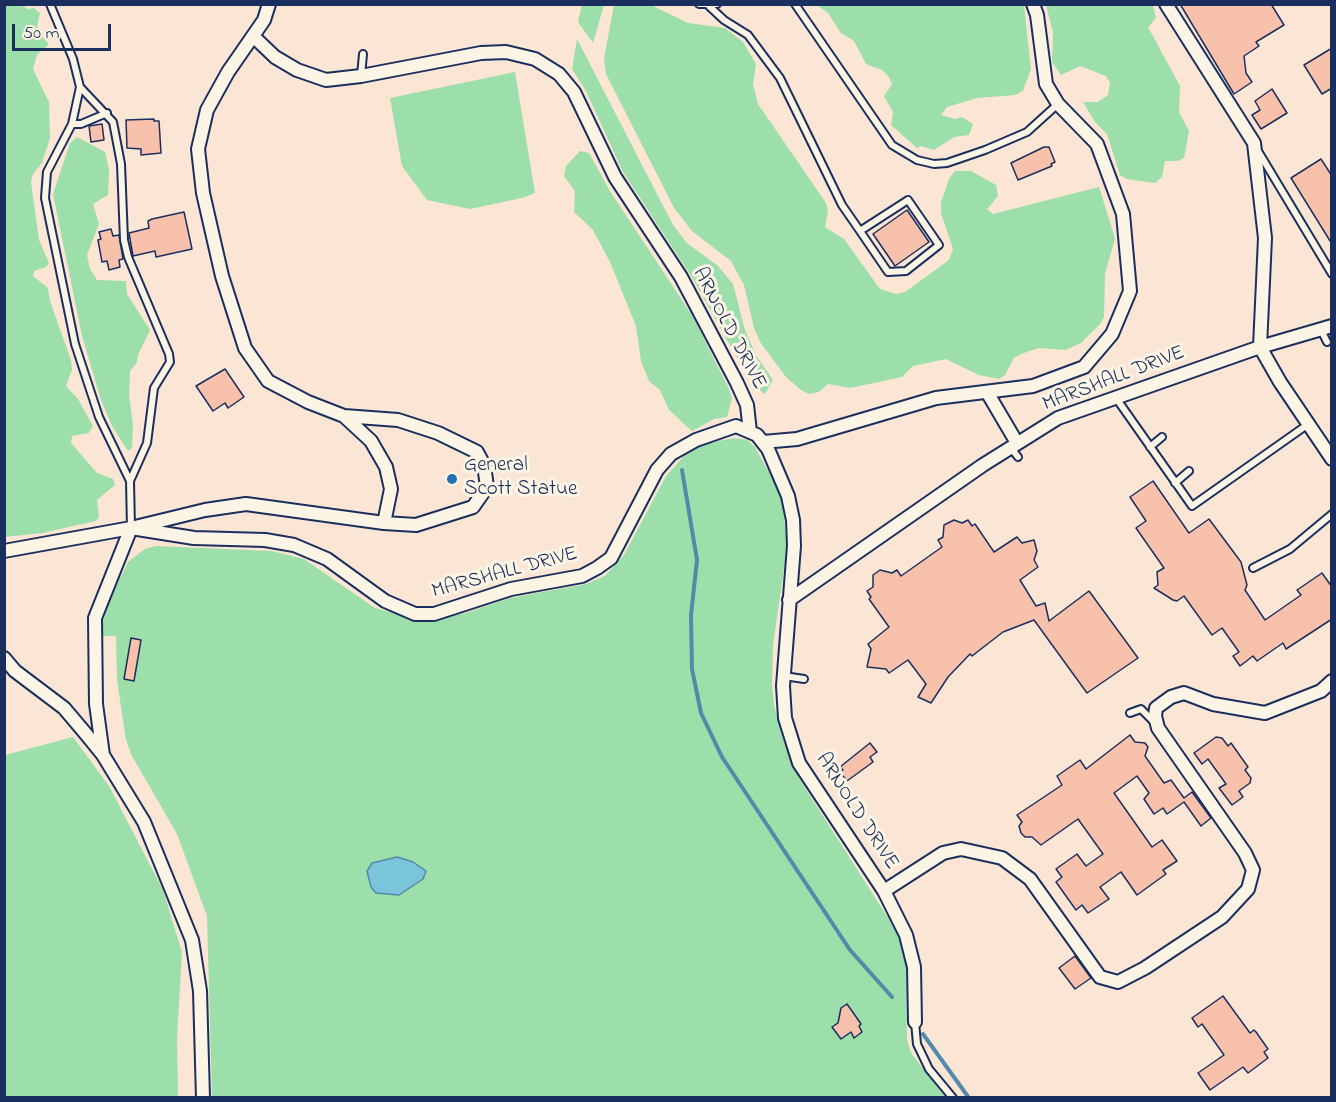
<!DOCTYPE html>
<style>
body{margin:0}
#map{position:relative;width:1336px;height:1102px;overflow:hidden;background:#fbe5d4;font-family:"Indie Flower",sans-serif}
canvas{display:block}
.frame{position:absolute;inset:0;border:6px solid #1b2f5e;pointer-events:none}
.scale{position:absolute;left:12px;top:24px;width:99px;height:27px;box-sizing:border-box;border:3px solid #1b2f5e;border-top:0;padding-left:8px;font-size:18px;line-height:21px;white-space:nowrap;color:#1b2f5e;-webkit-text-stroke:4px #fcf5e5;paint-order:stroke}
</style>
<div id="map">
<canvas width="1336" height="1102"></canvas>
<div class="frame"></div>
<div class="scale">50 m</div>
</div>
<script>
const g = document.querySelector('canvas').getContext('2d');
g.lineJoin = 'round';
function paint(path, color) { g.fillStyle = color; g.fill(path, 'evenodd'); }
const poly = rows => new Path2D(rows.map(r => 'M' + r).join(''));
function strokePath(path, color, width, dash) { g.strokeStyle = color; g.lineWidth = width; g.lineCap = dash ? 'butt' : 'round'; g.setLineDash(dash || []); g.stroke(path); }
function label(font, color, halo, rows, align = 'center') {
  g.font = font + ' "Indie Flower",sans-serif'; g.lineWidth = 6; g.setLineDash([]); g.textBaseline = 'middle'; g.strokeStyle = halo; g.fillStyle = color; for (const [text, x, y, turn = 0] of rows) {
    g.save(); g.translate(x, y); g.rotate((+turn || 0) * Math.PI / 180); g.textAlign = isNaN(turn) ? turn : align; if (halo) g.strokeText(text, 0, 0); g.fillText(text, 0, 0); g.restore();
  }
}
const green = poly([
 [4,5,21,5,28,9,34,8,40,13,36,31,49,44,37,55,33,69,49,102,50,138,42,163,33,174,31,182,39,240,49,263,46,267,34,271,33,276,48,288,50,301,71,360,72,370,66,386,78,399,93,426,89,433,72,436,71,443,97,473,113,479,115,485,97,500,99,517,96,521,42,533,5,537],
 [582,5,604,5,593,43,578,22],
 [614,5,651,5,688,23,725,28,743,42,756,64,753,84,758,104,826,203,828,211,825,227,844,239,880,289,896,294,905,292,949,260,953,249,941,213,941,202,949,179,955,171,971,171,996,185,998,196,987,209,993,214,1099,187,1115,238,1105,274,1104,317,1100,324,1081,343,1065,350,1039,348,1021,354,1014,358,1005,375,999,379,979,375,946,359,913,366,902,377,850,388,828,384,819,392,809,394,801,390,786,377,760,342,754,328,744,285,731,261,692,231,674,208,606,74,604,58],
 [817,5,1024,5,1031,69,1023,91,1015,95,977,98,947,107,941,115,955,119,962,117,973,124,969,135,954,137,934,150,921,146,917,148,891,125,893,112,884,96,892,84,889,77,882,70,866,64,854,41,841,33,828,13],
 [1046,5,1153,5,1156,18,1148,27,1180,86,1179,112,1189,131,1184,158,1178,161,1165,161,1162,177,1155,183,1127,179,1120,175,1107,134,1095,122,1083,102,1098,102,1108,95,1110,83,1106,76,1080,66,1061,75,1052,62,1053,33],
 [577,39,673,225,687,243,718,266,733,284,745,330,757,357,773,380,765,394,758,389,741,365,693,279,623,172,586,91,572,69],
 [515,72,535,193,522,198,470,209,427,200,402,166,390,98],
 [77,137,105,152,109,170,108,195,93,204,99,224,87,255,90,269,97,280,126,281,127,294,150,330,138,355,137,362,130,371,129,395,133,425,132,448,128,451,112,426,101,400,82,336,53,194,70,143],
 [580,151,589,153,610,191,693,317,729,389,732,398,727,417,714,419,692,431,669,410,660,390,649,381,641,361,636,326,610,262,593,230,574,212,575,191,564,176,566,166],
 [735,438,747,440,755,447,777,487,783,506,787,548,773,645,772,686,774,705,784,743,800,780,897,932,906,964,907,1040,911,1053,945,1097,212,1097,207,916,177,834,132,756,126,740,117,680,116,636,102,636,104,611,128,562,145,549,156,546,272,551,304,559,375,608,426,621,466,613,510,598,586,584,605,576,624,555,666,476,684,456,707,443],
 [73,737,109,786,163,890,182,952,177,1038,178,1097,5,1097,5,755]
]);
const water = poly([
 [397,857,413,862,426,871,423,879,399,895,376,893,371,887,367,871,372,863,397,857]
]);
const stream = poly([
 [682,470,697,560,691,615,692,669,701,713,722,757,850,950,892,997],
 [923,1034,969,1098]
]);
const building = poly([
 [1180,4,1271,4,1284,25,1256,42,1259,46,1244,56,1246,73,1252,82,1234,94,1180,4],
 [1332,48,1332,88,1322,94,1304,65,1332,48],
 [1272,89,1287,113,1261,129,1252,115,1260,110,1255,101,1272,89],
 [154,119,154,121,159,121,161,153,141,155,141,149,127,148,126,120,154,119],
 [102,124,104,140,91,142,89,126,102,124],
 [1044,147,1049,147,1055,162,1051,164,1052,166,1018,180,1011,163,1044,147],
 [1321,159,1332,176,1332,244,1291,178,1321,159],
 [907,210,929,242,895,266,873,234,907,210],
 [184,212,192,249,156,257,155,251,133,256,129,233,149,228,148,221,152,219,184,212],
 [111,229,113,236,119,235,123,259,119,260,120,267,109,270,107,261,102,262,98,240,101,239,99,232,111,229],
 [225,369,244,397,228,408,225,403,213,411,196,386,225,369],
 [1153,481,1189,533,1209,519,1241,562,1247,585,1245,590,1265,620,1301,595,1297,590,1322,573,1332,587,1332,619,1286,649,1283,643,1257,661,1253,656,1240,666,1233,656,1239,652,1222,628,1212,635,1184,596,1177,601,1173,600,1154,588,1158,585,1157,572,1164,568,1136,528,1146,521,1130,497,1153,481],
 [954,520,962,523,968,520,972,526,975,524,994,552,1017,537,1022,543,1034,540,1037,551,1034,560,1038,567,1020,580,1036,606,1045,603,1049,621,1089,591,1138,658,1087,693,1034,620,1003,632,972,656,970,654,948,677,931,703,918,697,926,684,908,660,889,673,886,669,867,667,871,649,868,644,889,627,869,599,871,597,867,591,873,587,873,575,880,570,892,573,897,570,901,576,942,547,938,540,943,537,944,525,954,520],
 [131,638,141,640,134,681,124,679,131,638],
 [1130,735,1135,742,1145,743,1148,747,1145,756,1164,783,1171,780,1184,798,1192,792,1211,818,1201,826,1184,802,1167,814,1163,808,1154,814,1144,799,1149,793,1137,776,1114,793,1152,847,1162,840,1177,861,1163,870,1166,874,1137,895,1121,872,1100,887,1109,899,1088,913,1082,905,1076,910,1056,882,1062,877,1056,869,1077,854,1086,866,1103,854,1078,819,1041,845,1032,837,1025,837,1021,833,1019,826,1022,822,1017,815,1062,785,1057,776,1080,760,1086,769,1130,735],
 [1216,737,1222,738,1228,746,1231,743,1248,767,1245,770,1251,778,1250,783,1239,791,1243,797,1232,805,1219,788,1226,784,1208,759,1202,764,1194,753,1216,737],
 [870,743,877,752,870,757,873,762,847,781,840,772,843,770,840,767,870,743],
 [1075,956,1091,978,1075,989,1059,968,1075,956],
 [1223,996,1250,1033,1254,1030,1256,1032,1268,1049,1264,1052,1268,1058,1248,1073,1243,1067,1210,1090,1198,1073,1224,1055,1202,1024,1198,1027,1192,1018,1223,996],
 [847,1004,861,1024,859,1026,862,1032,854,1038,851,1032,841,1039,832,1027,838,1023,841,1008,847,1004]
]);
const lane = poly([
 [50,4,73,59,80,87,72,124,47,172,45,198,75,344,99,417,130,481,131,528],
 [699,4,717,4],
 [795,4,892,145,917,160,934,164,947,163,985,150,1027,132,1058,104],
 [709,6,724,20,748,35,780,78,842,205,860,231,888,272,906,271,939,245,908,200,860,231],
 [361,76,363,54],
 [80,87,113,122,121,164,124,240,128,257,169,354,170,362,154,388,147,443,130,481],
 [72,124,81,124,107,113],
 [1258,151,1332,274],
 [1321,330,1327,342],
 [1116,398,1192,506,1307,425],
 [1150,447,1162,437],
 [1011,448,1018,457],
 [1175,483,1189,471],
 [1253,568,1290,549,1332,514],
 [784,676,804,679],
 [1130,713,1141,709,1155,723],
 [915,1022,917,1044,929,1069,953,1098]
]);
const street = poly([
 [1166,4,1254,143,1265,238,1260,347,1280,382,1332,459],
 [253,36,275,57,297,70,326,80,361,76,481,53,506,52,535,59,559,74,574,92,615,177,681,277,737,383,747,405,750,432],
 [987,392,1017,443],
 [344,416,398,420,438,433,477,452,484,465,487,487,473,507,416,525,384,523],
 [763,442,797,439,936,398,1033,386,1084,367,1112,334,1130,291,1123,214,1097,144,1058,104,1046,84,1037,15,1033,4],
 [4,551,131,528,194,538,265,540,294,545,327,559,385,601,415,614,434,614,511,589,582,576,597,568,611,558,657,470,671,454,696,440,736,426,757,435,768,449,788,496,793,520,794,546,783,686,785,718,799,763,884,891,906,935,914,967,915,1022],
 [789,600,983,465,1058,418,1260,347,1332,326],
 [4,658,15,671,64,708,86,734,103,755,144,822,192,940,200,991,203,1098],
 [103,755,96,704,95,618,131,528,205,510,246,504,384,523,391,489,386,467,371,441,344,416,308,402,268,381,245,348,222,276,203,193,198,149,207,110,228,72,264,20,269,4],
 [884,891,943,853,961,849,1002,858,1030,879,1100,977,1118,982,1145,968,1222,917,1248,889,1253,870,1245,853,1158,728,1155,716,1156,708,1171,697,1184,693,1213,704,1265,713,1321,691,1332,681]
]);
const markers = [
 [452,479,6,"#1f6fb2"]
];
const streetNames = [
 ["ARNOLD DRIVE",728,329,62],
 ["MARSHALL DRIVE",1114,380,-21],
 ["MARSHALL DRIVE",505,574,-15],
 ["ARNOLD DRIVE",856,812,57]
];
const poiNames = [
 ["General",464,467],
 ["Scott Statue",464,491]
];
paint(green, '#9cdfaa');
paint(water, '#7bc5db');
strokePath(water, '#5589a9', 1.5);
strokePath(stream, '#5589a9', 4);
paint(building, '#f8c1ac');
strokePath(building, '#1b2f5e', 1.5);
strokePath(lane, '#1b2f5e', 10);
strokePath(street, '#1b2f5e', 16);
strokePath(lane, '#fcf5e5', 6);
strokePath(street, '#fcf5e5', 12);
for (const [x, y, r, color] of markers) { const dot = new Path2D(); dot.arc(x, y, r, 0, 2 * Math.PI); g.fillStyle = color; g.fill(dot); strokePath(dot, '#fcf5e5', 2); }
label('21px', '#1b2f5e', '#fcf5e5', streetNames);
label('21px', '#1b2f5e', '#fcf5e5', poiNames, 'left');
</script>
